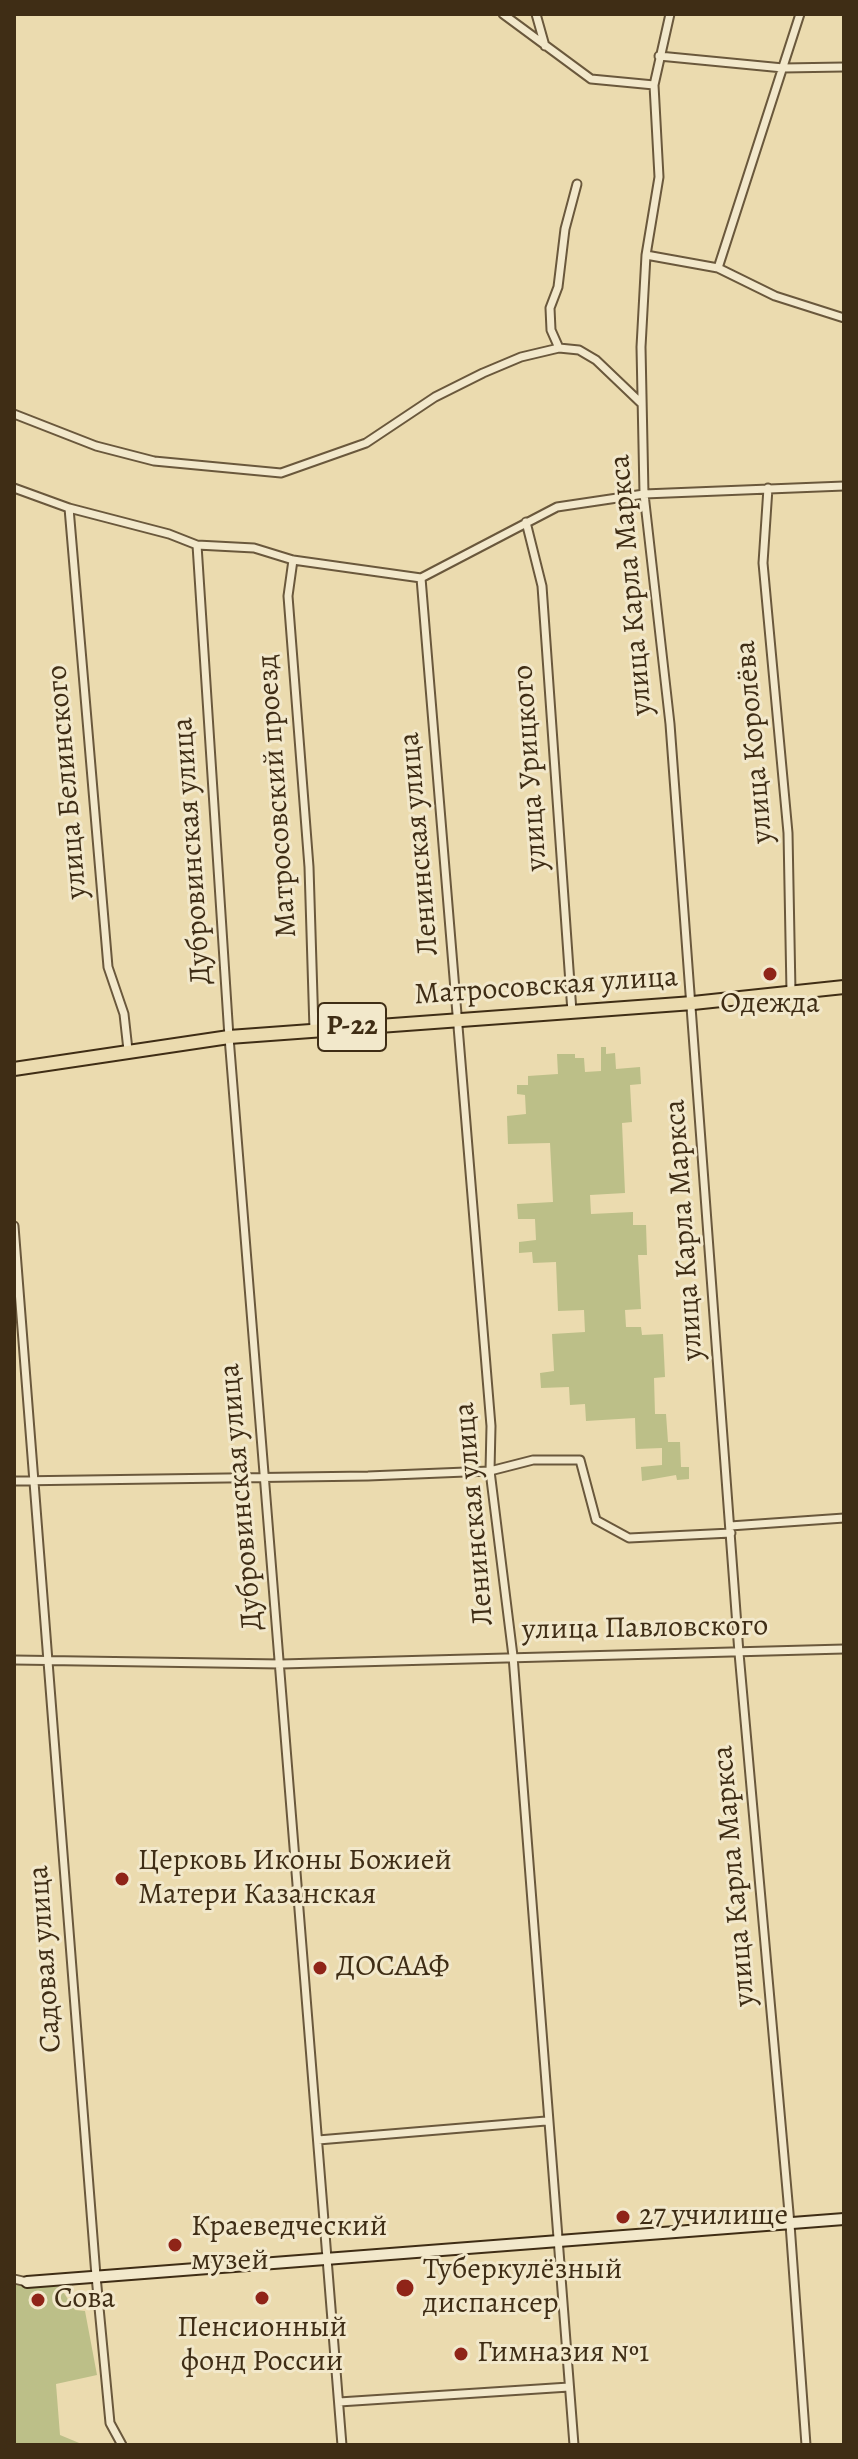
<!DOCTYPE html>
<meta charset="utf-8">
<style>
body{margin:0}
#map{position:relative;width:858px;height:2459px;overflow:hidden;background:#ebdbaf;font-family:Alegreya,serif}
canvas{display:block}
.frame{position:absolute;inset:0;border:16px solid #3f2d15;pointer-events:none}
</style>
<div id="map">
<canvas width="858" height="2459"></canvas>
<div class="frame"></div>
</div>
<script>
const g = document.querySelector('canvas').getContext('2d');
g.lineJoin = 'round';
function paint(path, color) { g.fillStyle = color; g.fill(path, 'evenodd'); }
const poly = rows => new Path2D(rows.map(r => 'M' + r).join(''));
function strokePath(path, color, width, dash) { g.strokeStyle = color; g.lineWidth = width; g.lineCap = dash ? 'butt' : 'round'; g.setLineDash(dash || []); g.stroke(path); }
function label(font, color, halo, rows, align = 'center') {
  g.font = font + ' Alegreya,serif'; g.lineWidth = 6; g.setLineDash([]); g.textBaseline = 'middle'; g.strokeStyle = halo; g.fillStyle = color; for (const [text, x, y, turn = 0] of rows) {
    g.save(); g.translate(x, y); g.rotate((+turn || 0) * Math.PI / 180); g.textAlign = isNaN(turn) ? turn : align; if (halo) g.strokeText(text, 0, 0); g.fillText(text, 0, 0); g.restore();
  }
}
const green = poly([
 [601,1047,606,1047,606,1054,615,1053,616,1069,640,1067,641,1084,630,1085,632,1122,622,1123,625,1193,590,1195,591,1214,633,1212,633,1225,646,1225,647,1255,638,1255,641,1309,625,1310,626,1327,641,1327,642,1335,663,1334,665,1377,654,1378,655,1414,666,1414,668,1442,680,1442,681,1467,689,1467,689,1479,677,1480,676,1475,642,1481,641,1467,662,1465,662,1448,636,1449,635,1418,586,1421,585,1404,570,1405,569,1387,541,1388,540,1373,554,1371,552,1334,585,1332,584,1310,558,1311,556,1262,533,1263,532,1252,519,1253,519,1242,536,1240,535,1219,518,1219,517,1204,553,1202,550,1143,508,1144,507,1116,526,1114,525,1095,517,1094,517,1085,528,1085,528,1076,558,1074,557,1054,575,1054,575,1058,584,1058,585,1072,601,1071],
 [14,2285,60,2287,75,2310,85,2311,97,2375,56,2384,60,2435,84,2445,14,2445]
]);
const street = poly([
 [503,14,591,79,654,85],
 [536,14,545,46],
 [670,14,654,85,659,177,646,255,641,347,644,494,670,724,739,1653,790,2224,806,2445],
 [659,56,783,68,844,67],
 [646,255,718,268,775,296,844,318],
 [718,268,800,14],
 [559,348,551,330,550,308,558,287,565,229,577,184],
 [14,414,96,446,154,461,281,473,366,443,435,397,483,373,521,357,559,348,579,350,596,360,641,403],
 [14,488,69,508,169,534,197,545,254,548,293,560,421,578,557,507,644,494,844,486],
 [768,488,763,563,788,833,791,992],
 [69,508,108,967,124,1014,128,1050],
 [526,522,542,586,572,1012],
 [197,545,229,1037,342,2445],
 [293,560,288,596,309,867,314,1030],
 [421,578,491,1426,490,1471,513,1656,574,2445],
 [14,1226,96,2276,110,2423,122,2445],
 [14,1481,368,1476,490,1471,533,1460,580,1460,596,1520,629,1538,731,1533],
 [730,1526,844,1518],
 [14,1660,281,1664,844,1649],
 [318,2140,546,2121],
 [14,2279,27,2282],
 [339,2402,569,2387]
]);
const secondary = poly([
 [27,2282,844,2219]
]);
const highway = poly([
 [14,1069,229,1037,693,1003,844,987]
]);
const markers = [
 [770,974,8,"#8f2418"],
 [122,1879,8,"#8f2418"],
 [320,1968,8,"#8f2418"],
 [623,2217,8,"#8f2418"],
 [175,2245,8,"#8f2418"],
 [405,2288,10,"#8f2418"],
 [262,2298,8,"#8f2418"],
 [38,2300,8,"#8f2418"],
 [461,2354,8,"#8f2418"]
];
const shields = [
 [352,1027,68]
];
const shieldNames = [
 ["Р-22",352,1027]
];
const streetNames = [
 ["улица Карла Маркса",632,585,-95],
 ["улица Королёва",755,742,-95],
 ["улица Урицкого",531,768,-94],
 ["улица Белинского",68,782,-95],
 ["Матросовский проезд",278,796,-94],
 ["Ленинская улица",420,844,-95],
 ["Дубровинская улица",193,851,-94],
 ["Матросовская улица",546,987,-4],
 ["улица Карла Маркса",685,1230,-94],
 ["Дубровинская улица",242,1497,-95],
 ["Ленинская улица",475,1514,-95],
 ["улица Павловского",645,1629,-1],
 ["улица Карла Маркса",735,1876,-95],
 ["Садовая улица",46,1959,-94]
];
const poiNames = [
 ["Одежда",770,1005,"center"],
 ["Церковь Иконы Божией",138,1862],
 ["Матери Казанская",138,1896],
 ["ДОСААФ",336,1968],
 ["27 училище",639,2217],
 ["Краеведческий",191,2228],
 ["музей",191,2262],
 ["Туберкулёзный",423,2271],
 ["диспансер",423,2305],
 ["Сова",54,2300],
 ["Пенсионный",262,2329,"center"],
 ["фонд России",262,2363,"center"],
 ["Гимназия №1",477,2354]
];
paint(green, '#bcbf88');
strokePath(street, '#6a583c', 11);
strokePath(secondary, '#3f2d15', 14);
strokePath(highway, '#3f2d15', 16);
strokePath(street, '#f2e8cb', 7);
strokePath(secondary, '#f2e8cb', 10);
strokePath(highway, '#ebdbaf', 12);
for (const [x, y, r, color] of markers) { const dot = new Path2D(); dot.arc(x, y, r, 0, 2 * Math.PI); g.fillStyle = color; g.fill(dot); strokePath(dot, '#f2e8cb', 3); }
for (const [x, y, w] of shields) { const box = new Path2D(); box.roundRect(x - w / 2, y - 24, w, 48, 6); g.fillStyle = '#f2e8cb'; g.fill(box); strokePath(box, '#3f2d15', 2); }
label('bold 28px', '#3f2d15', null, shieldNames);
label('30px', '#3f2d15', '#f2e8cb', streetNames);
label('30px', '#3f2d15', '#f2e8cb', poiNames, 'left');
</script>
